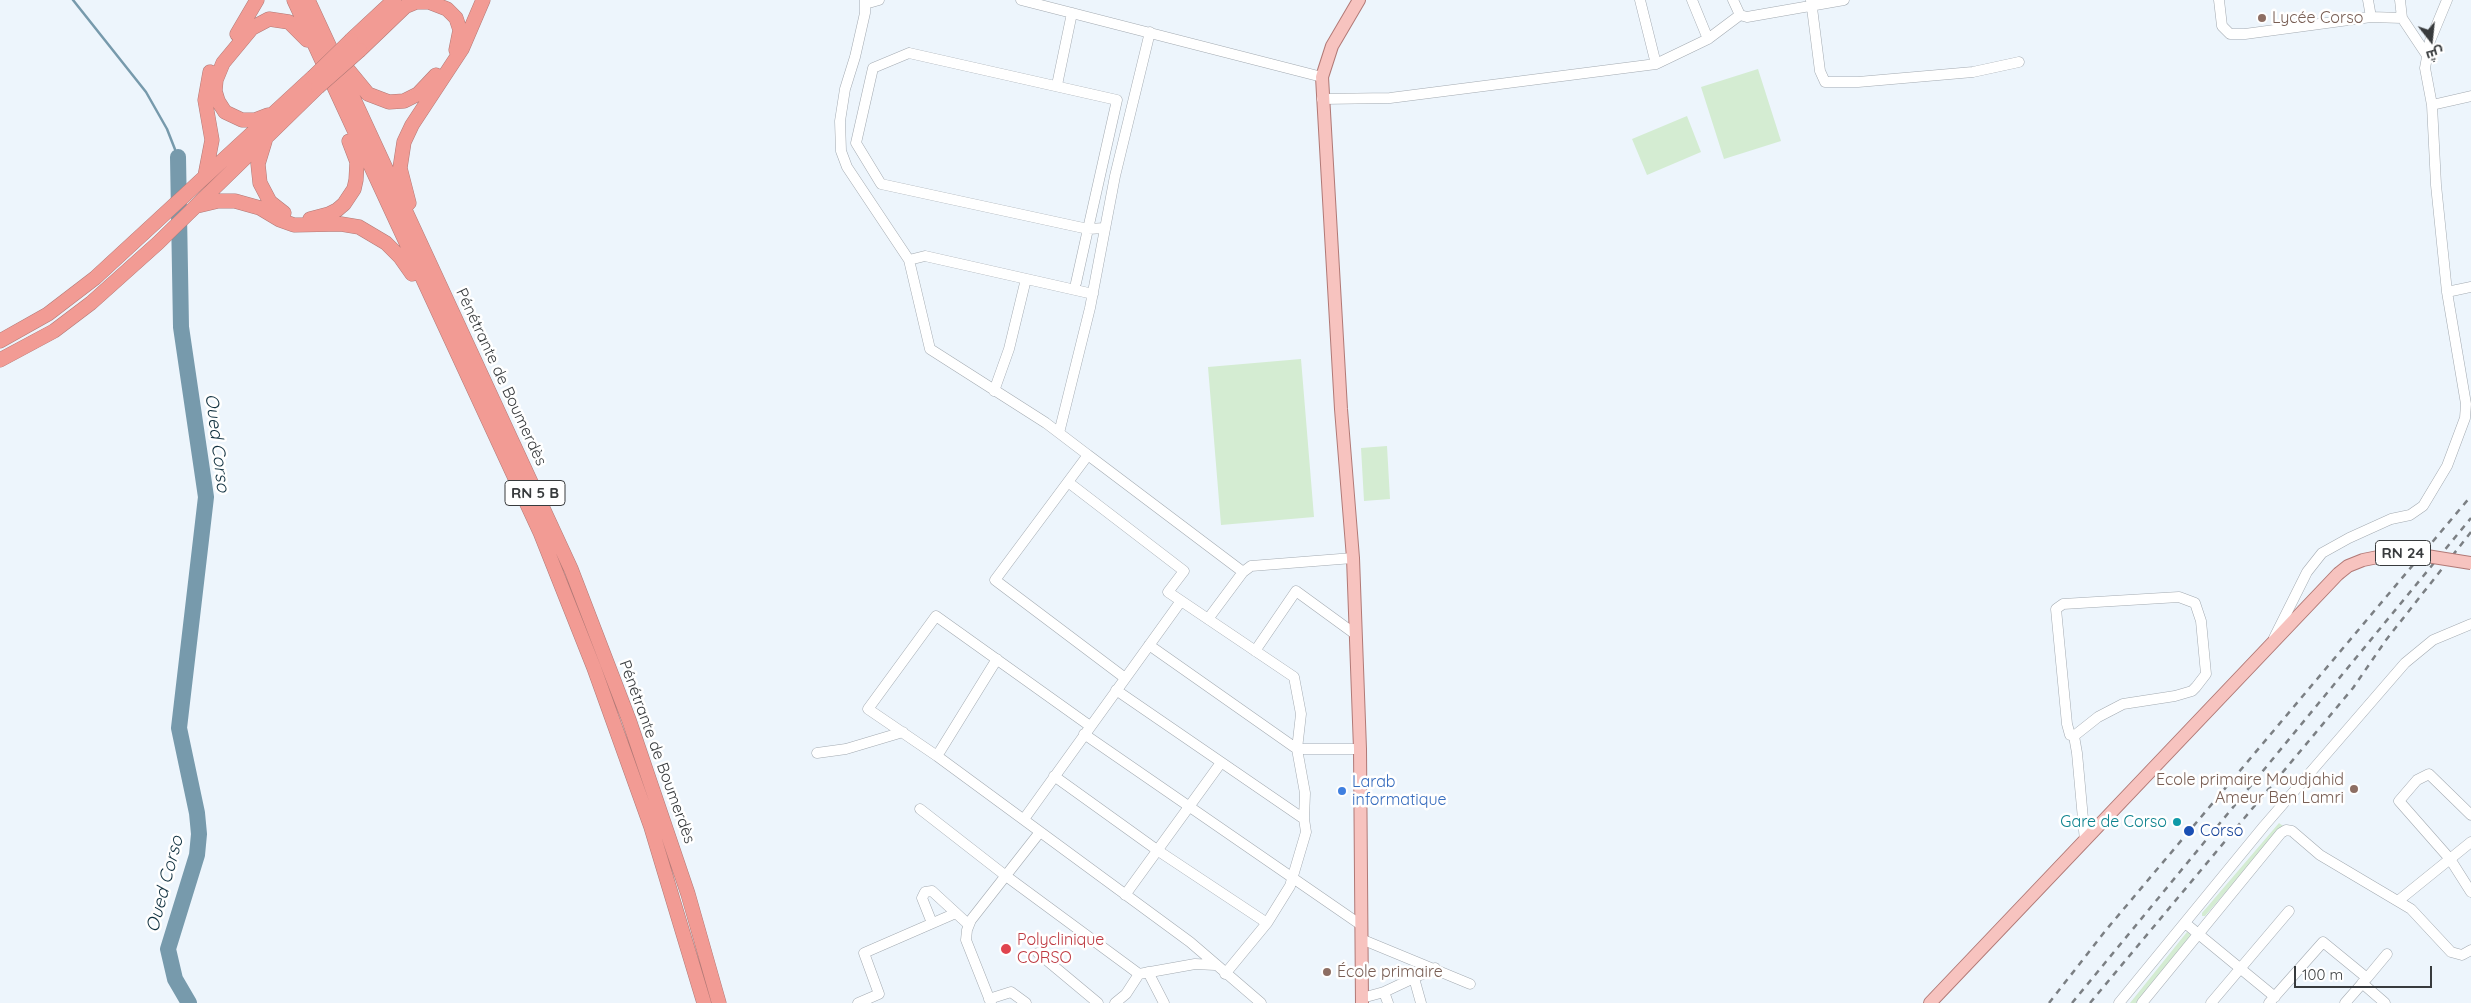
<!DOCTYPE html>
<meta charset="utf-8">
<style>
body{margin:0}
#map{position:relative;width:2471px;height:1003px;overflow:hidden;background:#edf5fc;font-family:Quicksand,Cairo,sans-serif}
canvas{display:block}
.north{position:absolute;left:2406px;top:15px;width:50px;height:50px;-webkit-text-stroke:4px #fff;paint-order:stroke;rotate:164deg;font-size:14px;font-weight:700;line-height:20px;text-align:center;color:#383b3d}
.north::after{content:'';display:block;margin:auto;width:18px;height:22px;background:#383b3d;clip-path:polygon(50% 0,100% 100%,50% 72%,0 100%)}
.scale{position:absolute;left:2294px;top:966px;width:138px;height:22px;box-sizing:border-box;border:2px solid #383b3d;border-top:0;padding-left:6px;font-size:15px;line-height:18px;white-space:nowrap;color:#383b3d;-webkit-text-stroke:4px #fff;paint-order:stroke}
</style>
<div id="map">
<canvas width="2471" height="1003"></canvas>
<div class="north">ش</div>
<div class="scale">100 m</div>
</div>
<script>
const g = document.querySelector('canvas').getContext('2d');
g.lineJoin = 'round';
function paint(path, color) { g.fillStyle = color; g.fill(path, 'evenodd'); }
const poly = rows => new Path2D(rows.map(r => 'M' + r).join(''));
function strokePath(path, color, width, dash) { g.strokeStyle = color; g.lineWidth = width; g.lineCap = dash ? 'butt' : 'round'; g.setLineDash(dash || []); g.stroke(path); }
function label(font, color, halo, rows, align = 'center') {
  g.font = font + ' Quicksand,sans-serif'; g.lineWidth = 5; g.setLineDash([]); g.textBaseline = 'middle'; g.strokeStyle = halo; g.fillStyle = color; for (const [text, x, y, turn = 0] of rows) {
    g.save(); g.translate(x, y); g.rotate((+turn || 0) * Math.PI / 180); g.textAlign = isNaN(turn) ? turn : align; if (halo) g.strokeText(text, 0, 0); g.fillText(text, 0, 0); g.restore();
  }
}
const green = poly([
 [1758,69,1781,141,1724,159,1701,87],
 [1687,116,1701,152,1647,175,1632,139],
 [1301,359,1314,517,1221,525,1208,367],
 [1387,446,1390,499,1364,501,1361,448],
 [2279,823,2283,826,2205,916,2202,916,2202,913],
 [2187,932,2191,935,2136,1003,2130,1003]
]);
const stream = poly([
 [73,0,146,92,167,129,178,157]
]);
const river = poly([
 [178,157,181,327,206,497,179,728,197,813,199,834,197,855,168,949,175,979,189,1003]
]);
const minor = poly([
 [865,0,865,13,855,57,845,89,840,121,841,151,847,167,909,260,930,349,1046,423,1088,455],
 [1021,0,1322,77],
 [1692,0,1708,39],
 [1733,0,1740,15,1747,17,1844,0],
 [1811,0,1820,71,1825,82,1858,82,1973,72,2019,62],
 [2219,0,2222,26,2230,34,2245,34,2371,17,2402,18],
 [2368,0,2371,17],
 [2400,0,2402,18,2428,57],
 [865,4,879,0],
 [909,53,1117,100,1088,229,881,184,856,143,873,68,909,53],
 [1656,64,1708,39,1740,15],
 [1057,85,1072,13],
 [1322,99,1390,98,1656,64,1640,0],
 [2432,105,2471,96],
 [909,260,925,256,1093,294],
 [1076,283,1088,229,1105,228],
 [2447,292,2471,287],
 [994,391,1009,349,1026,279],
 [1059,433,1090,308,1115,176,1150,32],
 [1068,482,1184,571,1168,592,1294,677,1301,714,1297,749,1305,793,1304,819,1306,832,1290,886,1267,923,1225,974],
 [1208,619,1243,572,1251,566,1353,558],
 [2274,638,2307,572,2322,553,2349,538,2391,519,2410,515,2423,506,2447,466,2465,418,2466,404,2447,292,2436,185,2432,105,2425,68,2430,41,2447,0],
 [1149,645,1297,749,1360,749],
 [1255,651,1296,591,1355,634],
 [997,659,937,756,1190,942,1261,1003],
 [1125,678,995,580,1088,455,1243,572],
 [1116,690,1304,819],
 [1084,734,1361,925],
 [2074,736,2098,717,2123,704,2175,696,2192,691,2196,687,2206,674,2201,621,2195,603,2179,597,2063,604,2056,609,2067,724,2070,735,2074,736,2077,753,2085,841],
 [817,753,846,749,903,732],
 [937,756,868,709,936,616,1090,726],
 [1054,776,1157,850,1267,923],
 [920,809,1006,876,1139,974],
 [2471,815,2429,774,2417,780,2399,801,2450,859,2471,892],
 [1024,819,1181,601],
 [1125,895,1220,764],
 [2398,901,2471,842],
 [932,923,922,898,925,892,932,891,969,925],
 [2185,923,2275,997],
 [1361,939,1470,984],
 [1038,953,1098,1003],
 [1148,972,1164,1003],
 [1414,978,1421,1003],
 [2367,978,2387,954],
 [2362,983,2385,1003],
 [1384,992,1388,1003],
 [1362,998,1384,992,1435,968],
 [989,999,1011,992,1026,1003],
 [858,1003,879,994,864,953,956,913],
 [991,1003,966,940,967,930,971,920,1040,832],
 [1115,1003,1126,994,1139,974,1195,964,1215,965],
 [2119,1003,2264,826,2405,663,2433,640,2471,624],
 [2142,1003,2281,833,2286,830,2292,831,2320,855,2411,909,2451,952,2462,955,2471,950],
 [2211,1003,2289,911],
 [2269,1003,2323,942,2367,978,2345,1003]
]);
const major = poly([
 [1359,0,1332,46,1322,77,1341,409,1353,558,1360,749,1362,1003],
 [1930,1003,2338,574]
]);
const highway = poly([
 [294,0,540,532,594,668,651,827,704,1003],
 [308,0,571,569,629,720,688,894,719,1003],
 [404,7,416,2,429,2,447,9,456,18,460,30,456,50],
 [237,34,257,0],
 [351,40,394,0],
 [360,50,410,2],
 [345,66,368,94,389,102,404,101,418,94,436,75],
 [268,115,255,120,242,120,225,112,218,101,215,91,216,80,223,63,252,28,269,19,289,22,307,40],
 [265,141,258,164,260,183,270,202,284,213],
 [205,176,212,140,205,100,210,72],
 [409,203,400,168,404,142,412,125,462,49,483,0],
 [197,206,218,201,235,201,260,208,280,220,294,225,341,224,359,227,386,243,400,257,412,274],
 [310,219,329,214,337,210,344,204,354,189,356,180,357,162,349,141],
 [0,341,48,314,95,278,313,77],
 [0,360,54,331,91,303,158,243,318,87]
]);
const rail = poly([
 [2049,1003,2106,930,2471,496],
 [2072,1003,2471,518],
 [2090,1003,2353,688,2386,640,2471,532]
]);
const majorBridge = poly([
 [2338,574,2348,566,2363,560,2393,554,2408,553,2471,563]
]);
const highwayBridge = poly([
 [313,77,351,40],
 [318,87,360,50]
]);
const markers = [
 [2262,18,5,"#8d6e63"],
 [2354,789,5,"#8d6e63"],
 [1342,791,5,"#3f7fe0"],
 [2177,822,5,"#0f9aa8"],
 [2189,831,6,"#1a4fb4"],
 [1006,949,6,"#e0444e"],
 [1327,972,5,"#8d6e63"]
];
const shields = [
 [535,493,60],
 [2403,553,55]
];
const shieldNames = [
 ["RN 5 B",535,493],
 ["RN 24",2403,553]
];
const educationNames = [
 ["Lycée Corso",2272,18],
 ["Ecole primaire Moudjahid",2344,780,"right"],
 ["Ameur Ben Lamri",2344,798,"right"],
 ["École primaire",1337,972]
];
const streetNames = [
 ["Pénétrante de Boumerdès",501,377,65],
 ["Pénétrante de Boumerdès",657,752,70]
];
const shopNames = [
 ["Larab",1352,782],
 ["informatique",1352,800]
];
const cultureNames = [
 ["Gare de Corso",2167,822]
];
const transitNames = [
 ["Corso",2200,831]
];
const healthNames = [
 ["Polyclinique",1017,940],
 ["CORSO",1017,958]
];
const waterNames = [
 ["Oued Corso",217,443,83],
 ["Oued Corso",165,884,-75]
];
paint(green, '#d4ecd2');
strokePath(stream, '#779aac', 2.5);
strokePath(river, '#779aac', 16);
strokePath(minor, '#a3aab1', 11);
strokePath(major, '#b17976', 14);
strokePath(highway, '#b17976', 15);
strokePath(minor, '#fff', 10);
strokePath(major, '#f7c3bf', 12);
strokePath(highway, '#f29b94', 14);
strokePath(rail, '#7b7f83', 2.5, [6, 6]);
strokePath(majorBridge, '#b17976', 14, []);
strokePath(highwayBridge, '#b17976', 15, []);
strokePath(majorBridge, '#f7c3bf', 12);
strokePath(highwayBridge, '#f29b94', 14);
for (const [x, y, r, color] of markers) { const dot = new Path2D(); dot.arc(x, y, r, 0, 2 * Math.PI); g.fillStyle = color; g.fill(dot); strokePath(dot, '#fff', 2); }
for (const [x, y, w] of shields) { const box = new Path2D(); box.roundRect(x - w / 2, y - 12.5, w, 25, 4); g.fillStyle = '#fff'; g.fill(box); strokePath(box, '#383b3d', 1); }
label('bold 15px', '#383b3d', null, shieldNames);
label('16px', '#785e54', '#fff', educationNames, 'left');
label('16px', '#383b3d', '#fff', streetNames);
label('16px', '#366cbe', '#fff', shopNames, 'left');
label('16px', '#0d838f', '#fff', cultureNames, 'right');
label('16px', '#164399', '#fff', transitNames, 'left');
label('16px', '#be3a42', '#fff', healthNames, 'left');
label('italic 18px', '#0f303f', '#fff', waterNames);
</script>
